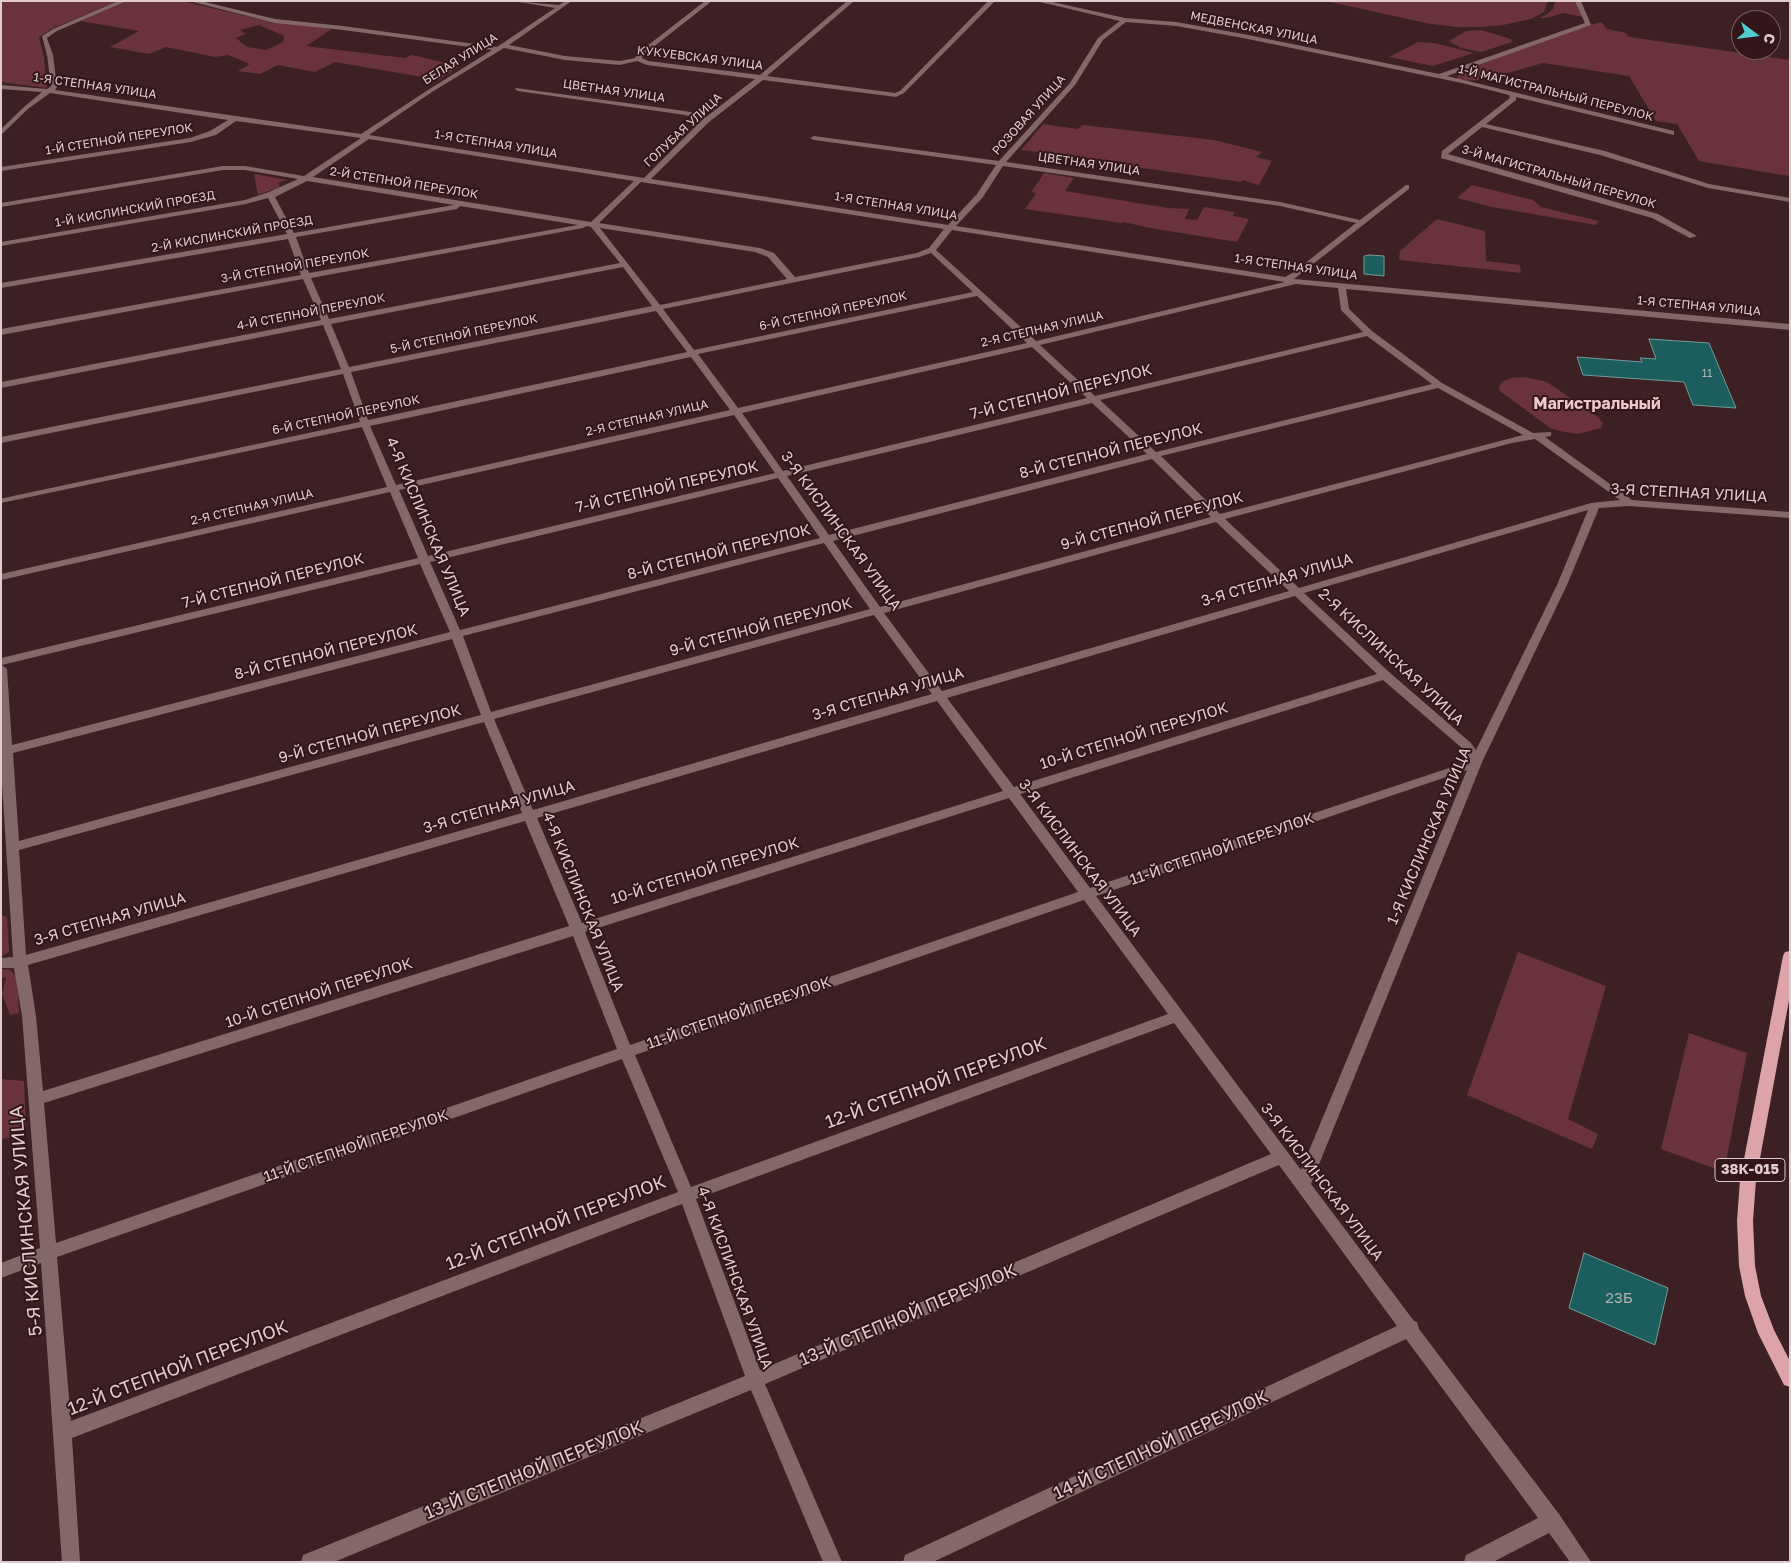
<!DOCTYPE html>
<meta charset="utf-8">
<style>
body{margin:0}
#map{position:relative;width:1791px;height:1563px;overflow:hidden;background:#3d2023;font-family:"Golos Text",sans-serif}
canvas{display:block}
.frame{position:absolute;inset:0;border:2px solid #e0ccce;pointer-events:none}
.north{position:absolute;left:1731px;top:10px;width:50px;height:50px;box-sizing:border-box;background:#32161a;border:1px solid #785f62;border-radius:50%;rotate:105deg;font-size:14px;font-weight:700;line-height:20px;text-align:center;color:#e0ccce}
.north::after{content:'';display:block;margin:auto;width:18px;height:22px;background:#52cdcf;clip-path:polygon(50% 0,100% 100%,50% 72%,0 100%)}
</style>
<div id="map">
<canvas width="1791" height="1563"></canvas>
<div class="frame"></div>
<div class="north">С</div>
</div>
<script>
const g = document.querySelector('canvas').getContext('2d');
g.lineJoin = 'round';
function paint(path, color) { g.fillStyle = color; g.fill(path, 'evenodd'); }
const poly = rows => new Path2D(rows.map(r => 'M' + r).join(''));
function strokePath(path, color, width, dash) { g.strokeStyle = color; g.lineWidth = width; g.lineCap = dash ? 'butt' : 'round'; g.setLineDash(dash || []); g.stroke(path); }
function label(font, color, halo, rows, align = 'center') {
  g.font = font + ' "Golos Text",sans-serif'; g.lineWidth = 4; g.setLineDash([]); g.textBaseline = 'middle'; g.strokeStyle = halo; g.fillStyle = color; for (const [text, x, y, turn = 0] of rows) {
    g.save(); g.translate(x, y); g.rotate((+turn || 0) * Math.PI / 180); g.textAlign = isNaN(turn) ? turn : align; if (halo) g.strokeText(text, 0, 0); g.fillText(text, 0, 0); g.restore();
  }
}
const green = poly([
 [1,1,118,1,51,29,39,37,44,57,47,88,1,82],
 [127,1,182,1,271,22,332,29,306,46,405,58,412,55,460,66,439,80,335,62,315,72,278,65,260,74,238,71,250,64,228,55,215,57,166,47,149,54,110,47,139,31,80,21],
 [259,25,284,36,283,42,266,50,247,47,236,38,246,34,240,30],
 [1325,1,1548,1,1544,12,1531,19,1503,25,1481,27,1457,27,1431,24],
 [1555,1,1575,1,1584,17,1563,13,1547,18,1539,18,1546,15,1553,9],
 [1601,22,1607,29,1626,33,1629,37,1790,60,1789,176,1699,161,1677,124,1656,121,1629,76,1543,63,1486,79,1455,82,1461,71,1540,41],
 [1481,30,1511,39,1512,42,1481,52,1461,48,1449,41,1466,31],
 [1418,42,1434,43,1474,53,1433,66,1389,57],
 [1043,124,1077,129,1083,125,1214,140,1262,152,1256,157,1272,161,1259,185,1242,180,1241,182,1121,165,1122,162,1021,150],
 [1044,173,1074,178,1065,191,1168,208,1189,209,1185,219,1197,220,1204,207,1235,212,1233,216,1249,219,1237,242,1150,228,1124,222,1122,223,1025,209,1036,193,1031,192],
 [254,174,287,180,278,183,280,187,258,195],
 [1472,185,1533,200,1541,207,1599,221,1596,225,1492,207,1457,198],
 [1437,219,1485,231,1486,261,1520,265,1521,273,1399,260,1400,251],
 [1525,377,1547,382,1598,417,1603,423,1601,428,1578,434,1564,432,1550,428,1500,391,1499,387,1502,382,1511,378],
 [1,915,7,917,9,952,1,957],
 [1518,952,1606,986,1568,1119,1598,1134,1592,1149,1467,1095],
 [1,969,10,970,17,977,19,1013,10,1015,2,994,6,978,1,977],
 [1689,1033,1747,1053,1724,1172,1661,1149],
 [1,1079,24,1081,26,1126,16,1137,1,1139]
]);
const building = poly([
 [1370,255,1384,256,1384,276,1364,274,1364,256,1370,255],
 [1649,339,1709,343,1736,408,1693,405,1684,382,1583,375,1577,357,1642,362,1640,358,1656,359,1649,339],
 [1584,1253,1668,1288,1655,1345,1569,1308,1584,1253]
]);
const minor = poly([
 [118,1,127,1,57,31,47,38,53,55,57,87,55,90,361,134,428,90,492,50,343,30,275,23,189,1,201,1,275,19,343,26,497,47,555,8,513,1,559,5,565,1,572,1,509,45,565,56,620,61,635,58,638,53,705,1,712,1,643,55,642,58,648,61,760,75,847,1,854,1,767,76,895,93,900,91,988,1,995,1,904,93,896,97,763,80,709,122,651,179,948,225,977,194,996,165,814,140,810,138,814,136,999,161,1070,83,1098,38,1120,21,1036,1,1048,1,1125,18,1176,22,1243,34,1439,74,1585,23,1575,1,1581,1,1591,25,1447,76,1674,131,1674,135,1516,97,1516,100,1486,124,1605,151,1709,184,1790,198,1790,202,1708,188,1600,155,1482,127,1448,154,1658,214,1697,236,1690,238,1652,218,1441,158,1442,151,1510,98,1509,95,1462,83,1243,38,1176,26,1126,22,1103,40,1075,85,1006,162,1280,202,1360,220,1406,185,1409,185,1409,189,1294,279,1790,324,1790,330,1346,289,1349,309,1372,331,1442,383,1533,433,1551,432,1551,436,1545,437,1632,500,1790,512,1790,518,1629,506,1599,508,1567,585,1483,760,1311,1184,1414,1321,1417,1322,1419,1329,1559,1514,1591,1562,1570,1562,1549,1533,1493,1562,1464,1562,1466,1555,1538,1518,1406,1339,933,1562,903,1562,905,1555,1397,1326,1279,1165,765,1384,842,1562,823,1562,751,1390,334,1562,301,1562,303,1555,745,1376,682,1204,72,1438,80,1562,62,1562,41,1263,1,1278,1,1263,40,1248,22,1016,14,968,1,968,1,958,13,957,1,768,1,658,418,558,390,492,1,580,1,574,387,487,362,427,1,503,1,499,4,498,360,422,343,374,1,443,1,437,341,369,323,325,1,388,1,382,321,320,303,279,1,335,1,329,301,275,288,239,1,288,1,283,287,234,268,198,246,204,1,246,1,242,245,200,269,192,298,179,245,170,223,170,1,207,1,203,223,166,245,166,304,176,361,138,236,121,216,135,191,142,1,171,1,167,190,138,210,131,228,120,50,93,28,109,1,135,1,129,24,107,42,92,1,89,1,85,47,89,51,86,47,55,42,36,53,29,118,1],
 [504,48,565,60,620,65,637,61,647,65,755,79,706,117,699,114,685,111,516,88,515,89,518,91,685,115,702,120,644,178,369,135,432,92,504,48],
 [369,139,634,181,591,222,313,177,369,139],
 [1003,166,1280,206,1356,223,1294,272,1285,277,956,226,983,197,1003,166],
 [307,181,454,205,294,233,275,197,307,181],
 [641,182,944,229,929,248,917,253,795,277,774,253,760,248,599,223,641,182],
 [460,206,578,225,309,273,296,237,457,209,460,206],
 [587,226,591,227,620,263,329,319,311,278,583,228,587,226],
 [600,228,755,252,768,257,787,279,660,305,600,228],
 [952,230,1285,282,1036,341,936,250,952,230],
 [931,253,973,292,694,350,663,309,919,257,931,253],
 [623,267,652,306,349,367,331,324,623,267],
 [1296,284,1338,288,1341,310,1363,332,1095,396,1040,345,1296,284],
 [977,296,1027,343,738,408,698,354,977,296],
 [656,311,687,352,368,420,351,372,656,311],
 [1367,336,1432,384,1156,452,1100,400,1367,336],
 [1032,347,1087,398,783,471,742,413,1032,347],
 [691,357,730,410,396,485,370,426,691,357],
 [1438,388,1523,435,1220,514,1161,456,1438,388],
 [1092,403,1147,454,829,535,787,476,1092,403],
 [734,415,775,473,428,556,399,490,734,415],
 [1535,439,1620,500,1591,503,1299,588,1225,519,1512,443,1535,439],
 [1152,459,1211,517,880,607,833,541,1152,459],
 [778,478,820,538,460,630,430,562,778,478],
 [1588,510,1557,585,1476,750,1471,743,1389,672,1304,593,1588,510],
 [1216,522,1289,591,942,691,884,613,1216,522],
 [824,543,870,609,491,712,463,636,824,543],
 [420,564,450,632,12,745,7,669,2,665,420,564],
 [1295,596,1377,674,1014,787,947,698,1295,596],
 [874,615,932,694,533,810,494,719,874,615],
 [452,639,481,715,19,841,13,753,452,639],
 [1383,680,1463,749,1470,759,1455,766,1090,888,1020,794,1383,680],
 [937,701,1003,791,582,923,537,818,937,701],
 [484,722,522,813,26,955,19,850,484,722],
 [1467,770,1301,1170,1096,896,1467,770],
 [1009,798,1078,892,630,1045,585,932,1009,798],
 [525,821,569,926,43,1091,36,1016,28,965,525,821],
 [1084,900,1168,1014,691,1187,635,1055,1084,900],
 [573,936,617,1049,56,1243,44,1103,573,936],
 [1174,1023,1271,1154,760,1370,696,1199,1174,1023],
 [622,1059,678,1192,71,1421,57,1257,622,1059]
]);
const major = poly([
 [1790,951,1790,995,1756,1180,1753,1221,1755,1266,1761,1296,1774,1330,1790,1361,1790,1387,1784,1385,1758,1333,1745,1296,1739,1266,1737,1221,1740,1180,1783,956,1785,952,1790,951]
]);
const farNumbernames = [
 ["11",1707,374]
];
const farStreetnames = [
 ["МЕДВЕНСКАЯ УЛИЦА",1254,28,11],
 ["КУКУЕВСКАЯ УЛИЦА",700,58,7],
 ["БЕЛАЯ УЛИЦА",460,59,-32],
 ["1-Я СТЕПНАЯ УЛИЦА",95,86,8],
 ["ЦВЕТНАЯ УЛИЦА",614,91,8],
 ["1-Й МАГИСТРАЛЬНЫЙ ПЕРЕУЛОК",1556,93,14],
 ["РОЗОВАЯ УЛИЦА",1029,115,-48],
 ["ГОЛУБАЯ УЛИЦА",683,130,-43],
 ["1-Й СТЕПНОЙ ПЕРЕУЛОК",119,139,-9],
 ["1-Я СТЕПНАЯ УЛИЦА",496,144,9],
 ["ЦВЕТНАЯ УЛИЦА",1089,164,8],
 ["3-Й МАГИСТРАЛЬНЫЙ ПЕРЕУЛОК",1559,177,16],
 ["2-Й СТЕПНОЙ ПЕРЕУЛОК",404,183,9],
 ["1-Я СТЕПНАЯ УЛИЦА",896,206,9],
 ["1-Й КИСЛИНСКИЙ ПРОЕЗД",135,209,-10],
 ["2-Й КИСЛИНСКИЙ ПРОЕЗД",232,234,-10],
 ["3-Й СТЕПНОЙ ПЕРЕУЛОК",295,266,-10],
 ["1-Я СТЕПНАЯ УЛИЦА",1296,267,8],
 ["1-Я СТЕПНАЯ УЛИЦА",1699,306,5],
 ["6-Й СТЕПНОЙ ПЕРЕУЛОК",833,311,-12],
 ["4-Й СТЕПНОЙ ПЕРЕУЛОК",311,312,-11],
 ["2-Я СТЕПНАЯ УЛИЦА",1042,329,-13],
 ["5-Й СТЕПНОЙ ПЕРЕУЛОК",464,334,-12],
 ["6-Й СТЕПНОЙ ПЕРЕУЛОК",346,415,-12],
 ["2-Я СТЕПНАЯ УЛИЦА",647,418,-13],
 ["2-Я СТЕПНАЯ УЛИЦА",252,507,-13]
];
const shields = [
 [1750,1170,70]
];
const shieldNames = [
 ["38К-015",1750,1170]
];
const streetNames = [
 ["7-Й СТЕПНОЙ ПЕРЕУЛОК",1061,392,-14],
 ["8-Й СТЕПНОЙ ПЕРЕУЛОК",1111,451,-14],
 ["7-Й СТЕПНОЙ ПЕРЕУЛОК",667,487,-13],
 ["3-Я СТЕПНАЯ УЛИЦА",1689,493,3],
 ["9-Й СТЕПНОЙ ПЕРЕУЛОК",1152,521,-15],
 ["4-Я КИСЛИНСКАЯ УЛИЦА",428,527,67],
 ["3-Я КИСЛИНСКАЯ УЛИЦА",841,531,54],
 ["8-Й СТЕПНОЙ ПЕРЕУЛОК",719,552,-14],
 ["3-Я СТЕПНАЯ УЛИЦА",1277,580,-16],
 ["7-Й СТЕПНОЙ ПЕРЕУЛОК",273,581,-14],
 ["9-Й СТЕПНОЙ ПЕРЕУЛОК",761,627,-15],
 ["8-Й СТЕПНОЙ ПЕРЕУЛОК",326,652,-14],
 ["2-Я КИСЛИНСКАЯ УЛИЦА",1391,657,43],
 ["3-Я СТЕПНАЯ УЛИЦА",888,694,-16],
 ["9-Й СТЕПНОЙ ПЕРЕУЛОК",370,734,-15],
 ["10-Й СТЕПНОЙ ПЕРЕУЛОК",1134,736,-17],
 ["3-Я СТЕПНАЯ УЛИЦА",499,807,-16],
 ["1-Я КИСЛИНСКАЯ УЛИЦА",1429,836,-67],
 ["11-Й СТЕПНОЙ ПЕРЕУЛОК",1222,849,-19],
 ["3-Я КИСЛИНСКАЯ УЛИЦА",1080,858,53],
 ["10-Й СТЕПНОЙ ПЕРЕУЛОК",705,871,-17],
 ["4-Я КИСЛИНСКАЯ УЛИЦА",583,902,68],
 ["3-Я СТЕПНАЯ УЛИЦА",110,919,-16],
 ["10-Й СТЕПНОЙ ПЕРЕУЛОК",319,993,-18],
 ["11-Й СТЕПНОЙ ПЕРЕУЛОК",739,1013,-19],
 ["11-Й СТЕПНОЙ ПЕРЕУЛОК",356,1146,-19],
 ["3-Я КИСЛИНСКАЯ УЛИЦА",1322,1182,53],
 ["4-Я КИСЛИНСКАЯ УЛИЦА",735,1278,70]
];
const nearNumbernames = [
 ["23Б",1619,1298]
];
const farDistrictnames = [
 ["Магистральный",1597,404]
];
const nearStreetnames = [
 ["12-Й СТЕПНОЙ ПЕРЕУЛОК",936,1083,-20],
 ["5-Я КИСЛИНСКАЯ УЛИЦА",26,1221,-95],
 ["12-Й СТЕПНОЙ ПЕРЕУЛОК",556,1223,-21],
 ["13-Й СТЕПНОЙ ПЕРЕУЛОК",908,1315,-23],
 ["12-Й СТЕПНОЙ ПЕРЕУЛОК",178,1368,-21],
 ["14-Й СТЕПНОЙ ПЕРЕУЛОК",1161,1445,-25],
 ["13-Й СТЕПНОЙ ПЕРЕУЛОК",534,1470,-22]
];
paint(green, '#6a333b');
paint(building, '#1c5d5e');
strokePath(building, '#729b9b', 1);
paint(minor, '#836769');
paint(major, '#dca3a9');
label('11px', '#afb0b2', null, farNumbernames);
label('12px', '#e0ccce', '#32161a', farStreetnames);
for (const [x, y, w] of shields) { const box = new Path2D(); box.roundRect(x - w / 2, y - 11.5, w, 23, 4); g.fillStyle = '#32161a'; g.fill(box); strokePath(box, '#e0ccce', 1); }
label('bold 14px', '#e0ccce', null, shieldNames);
label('15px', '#e0ccce', '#32161a', streetNames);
label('15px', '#afb0b2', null, nearNumbernames);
label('bold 16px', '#efc7cb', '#32161a', farDistrictnames);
label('18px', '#e0ccce', '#32161a', nearStreetnames);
</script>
